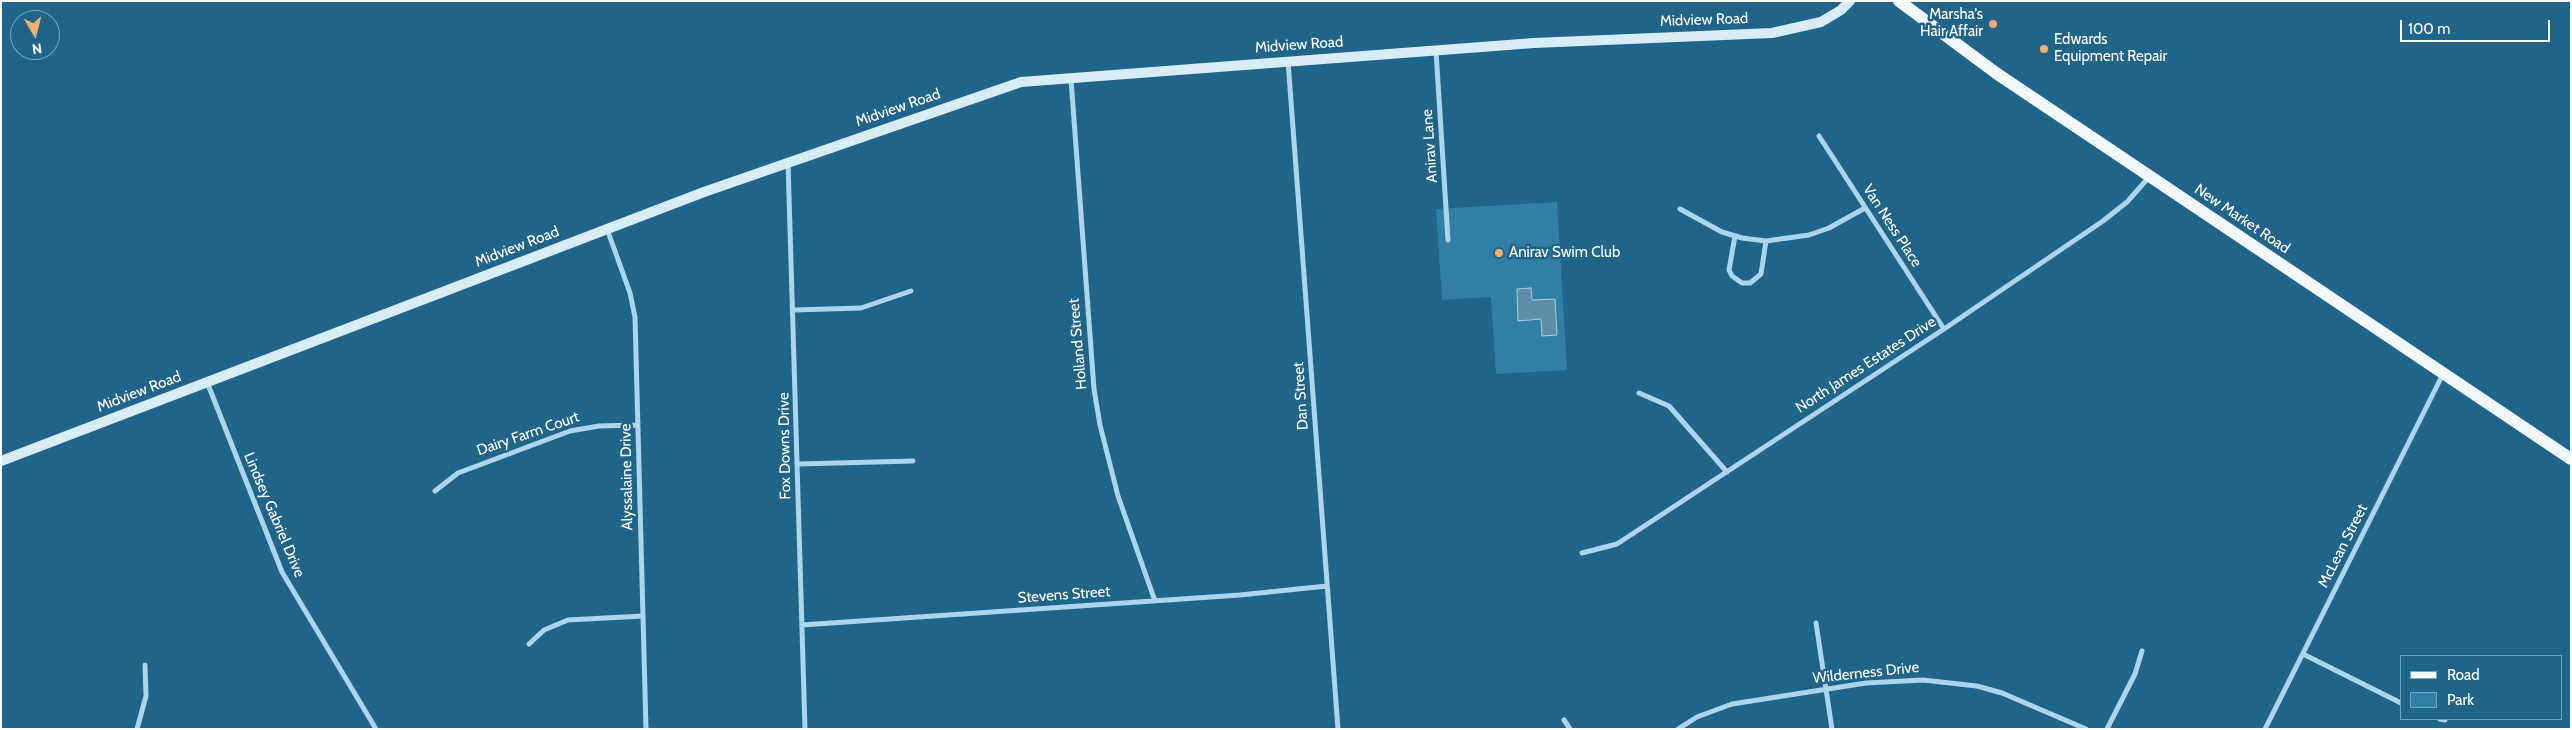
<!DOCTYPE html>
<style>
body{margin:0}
#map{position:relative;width:2572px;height:730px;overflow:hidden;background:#206589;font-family:Cabin,sans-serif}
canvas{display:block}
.frame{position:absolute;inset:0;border:2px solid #fff;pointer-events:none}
.legend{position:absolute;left:2400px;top:655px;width:162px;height:65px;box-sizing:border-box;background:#206589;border:1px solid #79a3b8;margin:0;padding:6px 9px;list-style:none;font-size:15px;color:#fff}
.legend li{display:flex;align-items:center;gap:10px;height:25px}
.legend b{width:25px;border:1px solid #79a3b8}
.north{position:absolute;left:10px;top:10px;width:50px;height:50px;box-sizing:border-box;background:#206589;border:1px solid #79a3b8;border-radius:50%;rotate:172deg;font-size:14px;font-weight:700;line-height:20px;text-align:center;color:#fff}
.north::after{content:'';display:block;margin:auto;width:18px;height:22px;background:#f8b16c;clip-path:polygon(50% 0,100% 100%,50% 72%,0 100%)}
.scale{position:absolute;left:2400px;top:20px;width:150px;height:22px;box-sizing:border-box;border:2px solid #fff;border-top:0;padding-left:6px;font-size:15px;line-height:18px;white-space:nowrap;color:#fff;-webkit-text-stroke:4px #206589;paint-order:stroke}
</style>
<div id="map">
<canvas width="2572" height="730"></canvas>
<div class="frame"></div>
<ul class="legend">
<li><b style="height:6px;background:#f0f9fe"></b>Road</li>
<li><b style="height:14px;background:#317fa4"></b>Park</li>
</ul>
<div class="north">N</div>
<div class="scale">100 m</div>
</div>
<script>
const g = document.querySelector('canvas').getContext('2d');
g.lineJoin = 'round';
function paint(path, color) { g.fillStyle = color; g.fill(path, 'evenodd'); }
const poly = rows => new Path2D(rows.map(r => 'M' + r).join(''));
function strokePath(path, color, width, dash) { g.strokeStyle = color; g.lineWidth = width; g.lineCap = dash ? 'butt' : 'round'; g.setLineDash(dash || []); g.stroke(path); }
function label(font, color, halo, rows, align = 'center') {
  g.font = font + ' Cabin,sans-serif'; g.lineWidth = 5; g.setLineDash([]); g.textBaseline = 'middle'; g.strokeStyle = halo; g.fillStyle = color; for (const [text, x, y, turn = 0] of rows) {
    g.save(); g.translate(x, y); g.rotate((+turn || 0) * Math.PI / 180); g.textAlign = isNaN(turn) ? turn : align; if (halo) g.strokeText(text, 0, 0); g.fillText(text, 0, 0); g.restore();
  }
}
const green = poly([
 [1557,202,1567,370,1496,374,1491,297,1442,300,1436,209]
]);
const water = poly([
 [1531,288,1532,300,1555,299,1557,335,1542,336,1541,319,1518,321,1517,289,1531,288]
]);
const street = poly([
 [1436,51,1448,240],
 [1288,61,1338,729],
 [1071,79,1094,389,1100,425,1118,496,1155,601],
 [1819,136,1944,329],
 [788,162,805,729],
 [1680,209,1722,232,1742,238,1766,241,1809,235,1829,228,1865,208],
 [607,229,630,293,635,317,646,729],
 [1735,236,1729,270,1732,276,1742,283,1750,283,1761,274,1766,241],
 [794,310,861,308,911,291],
 [207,382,282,572,376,729],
 [1639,393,1669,406,1727,472],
 [798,464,913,461],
 [435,491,458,473,570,431,599,426,638,425],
 [1582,553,1617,544,1944,329,2103,221,2127,202,2150,176],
 [1816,623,1832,729],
 [802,625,1240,595,1327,586],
 [529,644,544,630,568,620,643,616],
 [2303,654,2401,703],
 [2440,719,2445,720],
 [1564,720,1570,729],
 [137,729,146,696,145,665],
 [1678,729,1697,717,1732,704,1866,683,1923,680,1977,686,2002,693,2086,729],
 [2107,729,2135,674,2142,651],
 [2265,729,2443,374]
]);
const secondary = poly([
 [1,461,704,192,1021,82,1534,43,1772,33,1821,22,1841,10,1850,1]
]);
const primary = poly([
 [1899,1,1996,73,2571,459]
]);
const markers = [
 [1993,24,5,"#f8b16c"],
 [2044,49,5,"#f8b16c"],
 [1499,253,5,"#f8b16c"]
];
const poiNames = [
 ["Marsha's",1983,15,"right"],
 ["Hair Affair",1983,32,"right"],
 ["Edwards",2054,40],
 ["Equipment Repair",2054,57],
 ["Anirav Swim Club",1509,253]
];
const streetNames = [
 ["Midview Road",1704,20,-2],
 ["Midview Road",1299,45,-4],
 ["Midview Road",898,108,-19],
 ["Anirav Lane",1430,146,-94],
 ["New Market Road",2242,219,34],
 ["Van Ness Place",1892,226,57],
 ["Midview Road",517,247,-21],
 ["Holland Street",1078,344,-95],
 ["North James Estates Drive",1866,365,-33],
 ["Midview Road",139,392,-21],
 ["Dan Street",1301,396,-94],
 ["Dairy Farm Court",528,434,-19],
 ["Fox Downs Drive",785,446,-91],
 ["Alyssalaine Drive",627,477,-91],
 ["Lindsey Gabriel Drive",274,515,67],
 ["McLean Street",2343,546,-63],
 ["Stevens Street",1064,595,-4],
 ["Wilderness Drive",1866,673,-6]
];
paint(green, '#317fa4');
paint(water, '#5f8ea6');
strokePath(water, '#9fd4ec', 1);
strokePath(street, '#abd6eb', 5);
strokePath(secondary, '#d7edf8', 10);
strokePath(primary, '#f0f9fe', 12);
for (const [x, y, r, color] of markers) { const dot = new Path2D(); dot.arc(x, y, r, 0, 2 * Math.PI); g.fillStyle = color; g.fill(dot); strokePath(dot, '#206589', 2); }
label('15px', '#fff', '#206589', poiNames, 'left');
label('15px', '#fff', '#206589', streetNames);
</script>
